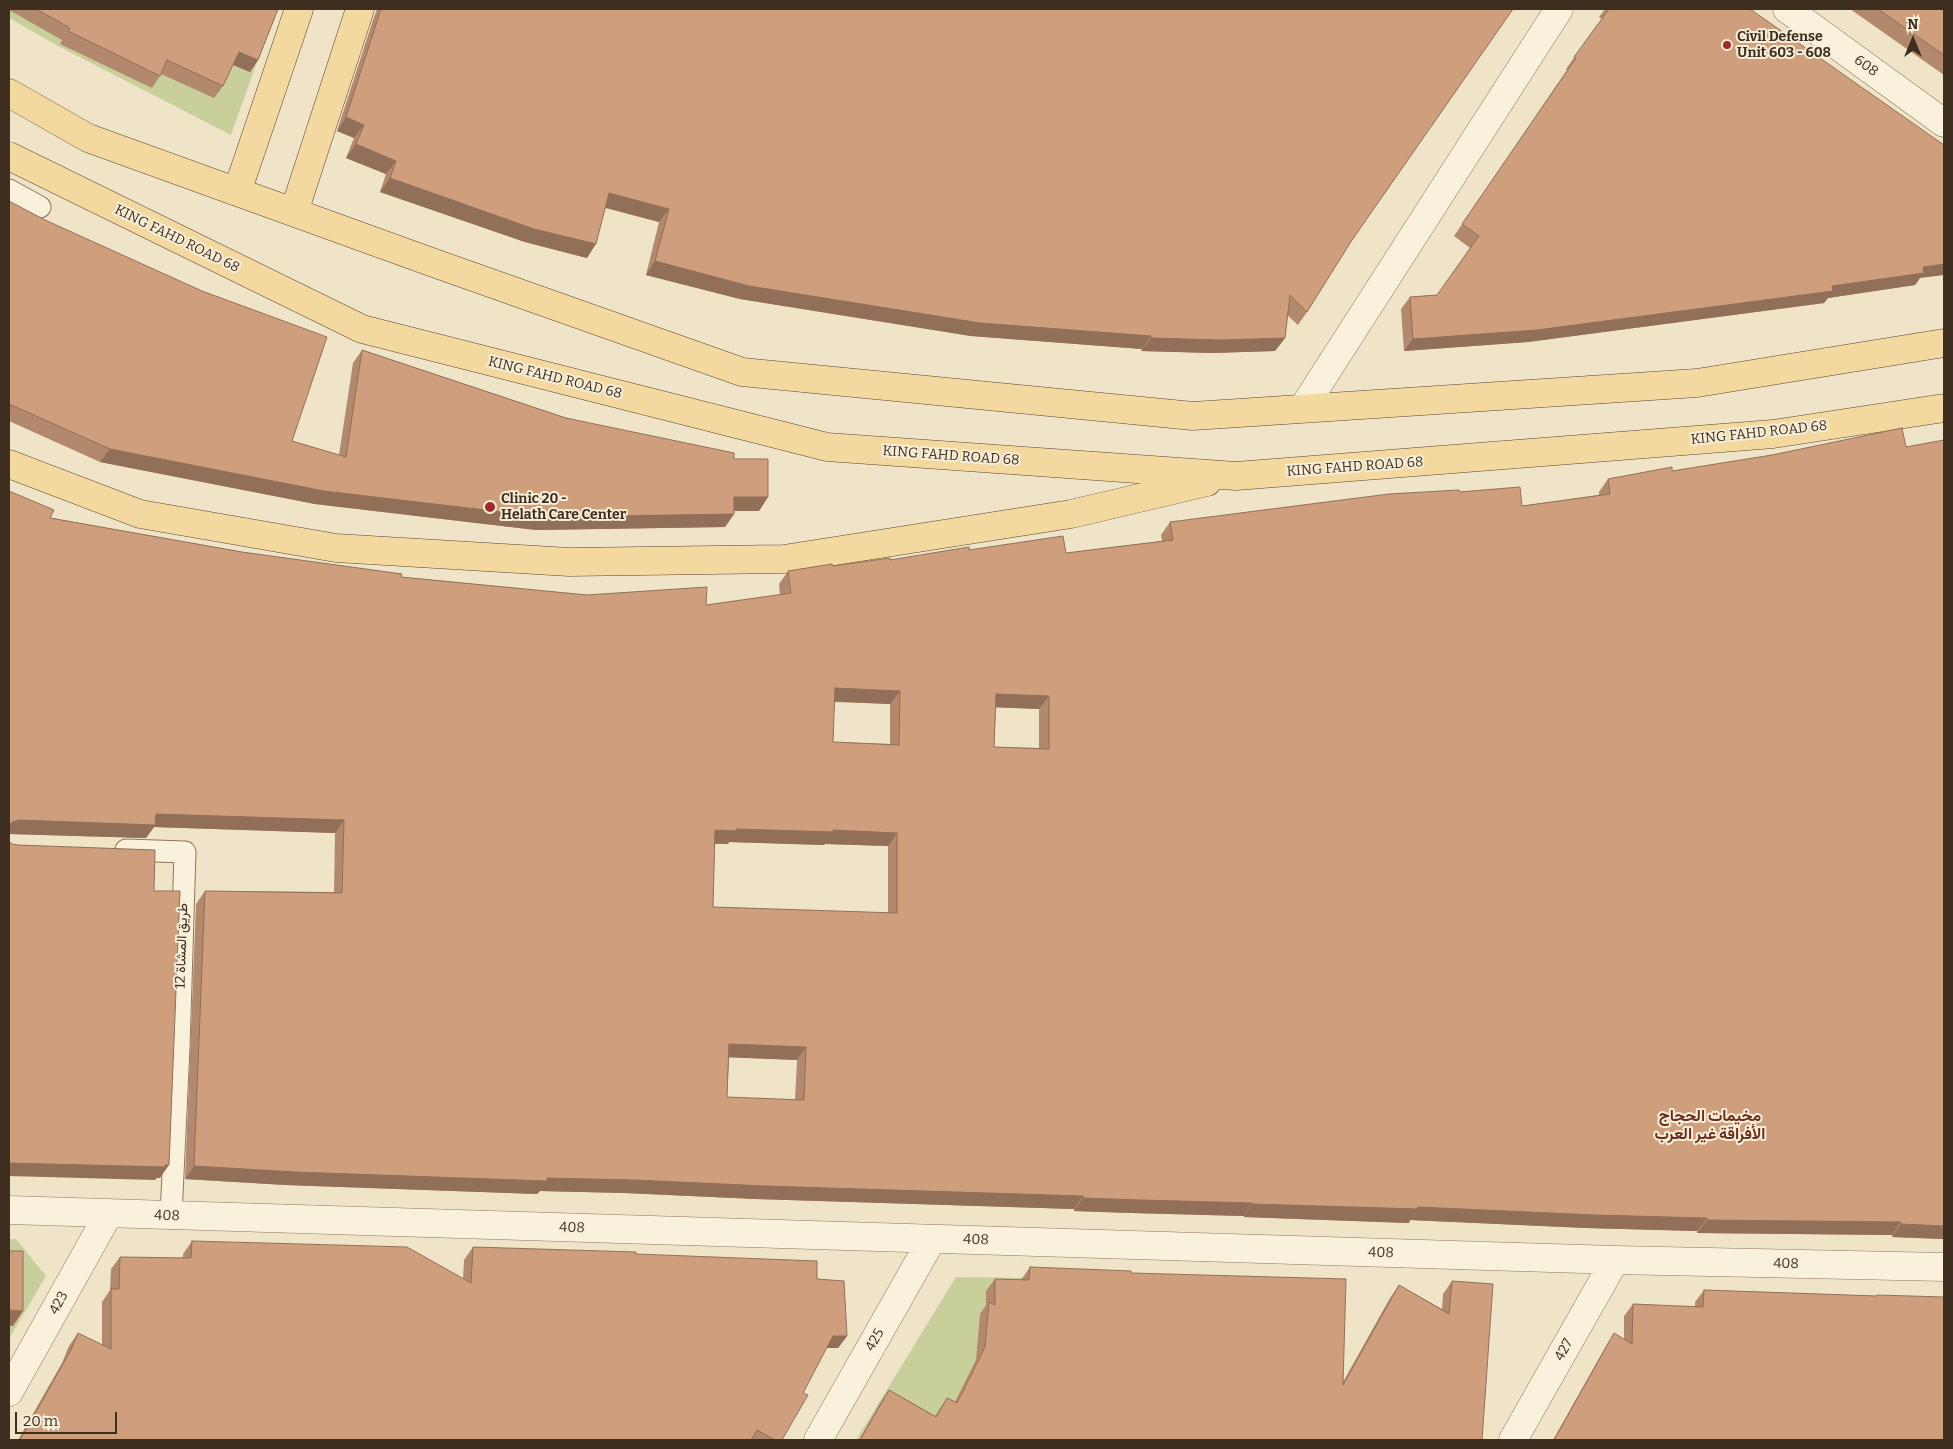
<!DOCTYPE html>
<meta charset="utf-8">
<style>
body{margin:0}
#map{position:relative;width:1953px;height:1449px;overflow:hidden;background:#f0e4c8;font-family:Bitter,serif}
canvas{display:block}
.frame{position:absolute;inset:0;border:10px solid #3d2e20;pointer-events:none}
.north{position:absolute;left:1888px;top:15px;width:50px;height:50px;-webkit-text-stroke:4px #f7eed8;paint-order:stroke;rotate:0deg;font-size:14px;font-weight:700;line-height:20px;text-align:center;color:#3d2e20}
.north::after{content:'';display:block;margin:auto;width:18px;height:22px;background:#3d2e20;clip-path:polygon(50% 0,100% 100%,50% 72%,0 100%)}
.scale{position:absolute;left:15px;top:1412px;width:102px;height:22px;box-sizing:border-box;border:2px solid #3d2e20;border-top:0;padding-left:6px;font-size:15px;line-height:18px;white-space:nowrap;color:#3d2e20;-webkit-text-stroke:4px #f7eed8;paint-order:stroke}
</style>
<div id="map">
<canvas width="1953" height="1449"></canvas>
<div class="frame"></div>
<div class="north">N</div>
<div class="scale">20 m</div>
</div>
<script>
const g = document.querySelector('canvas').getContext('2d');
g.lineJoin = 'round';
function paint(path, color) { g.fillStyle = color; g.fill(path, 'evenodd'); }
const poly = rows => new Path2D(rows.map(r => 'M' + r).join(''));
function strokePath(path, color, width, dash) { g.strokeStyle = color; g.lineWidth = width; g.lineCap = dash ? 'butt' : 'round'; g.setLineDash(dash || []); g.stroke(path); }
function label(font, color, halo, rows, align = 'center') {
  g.font = font + ' Bitter,Vazirmatn,serif'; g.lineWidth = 4; g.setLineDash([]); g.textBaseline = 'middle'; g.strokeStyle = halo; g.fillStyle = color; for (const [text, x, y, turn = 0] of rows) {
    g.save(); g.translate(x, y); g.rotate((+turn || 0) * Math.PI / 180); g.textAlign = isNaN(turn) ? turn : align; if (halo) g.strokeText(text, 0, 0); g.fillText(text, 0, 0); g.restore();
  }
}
const green = poly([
 [9,9,276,9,231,135,58,46,9,18],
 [9,1239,16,1239,46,1276,9,1339],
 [956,1277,1125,1279,1079,1440,856,1440]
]);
const pedestrian = poly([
 [9,190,40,207],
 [126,850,185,852,179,1048,171,1216]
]);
const minor = poly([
 [1787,9,1944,123],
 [1303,408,1559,9],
 [9,1210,1615,1260,1944,1267],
 [9,1392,109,1213],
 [818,1440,932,1239],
 [1513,1440,1615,1260]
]);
const primary = poly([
 [9,93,88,138,434,263,742,372,1193,416,1697,383,1944,343],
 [9,156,362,329,827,447,1236,476,1773,434,1944,408],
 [237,192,299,9],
 [294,212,360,9],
 [9,464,140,514,336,548,569,562,784,559,1071,514,1207,482]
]);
const wall = poly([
 [9,9,278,9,258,60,250,72,233,65,223,86,214,98,161,74,152,88,60,44,62,40,9,10],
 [377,9,1513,9,1352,240,1307,312,1298,325,1287,315,1285,338,1275,351,1212,353,1141,351,1142,349,971,336,740,299,646,275,659,222,605,208,587,258,525,242,380,192,386,174,346,158,354,138,337,131,373,20],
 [1605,9,1750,9,1920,278,1915,285,1828,298,1824,303,1528,342,1404,351,1401,309,1410,297,1437,295,1470,248,1454,236,1567,70,1566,69,1602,19,1599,17],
 [1850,9,1944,9,1944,75],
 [9,201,292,441,339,455,353,363,362,350,566,418,734,459,768,497,759,511,734,511,734,514,725,527,536,530,315,504,100,462,9,421],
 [1944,440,1944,1239,1892,1237,1892,1235,1697,1233,1697,1231,1586,1228,1410,1220,1409,1223,1244,1217,1244,1216,1132,1213,1074,1211,1074,1209,756,1199,625,1193,540,1191,537,1194,286,1185,185,1179,196,904,205,891,334,892,335,833,154,827,146,838,9,834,50,518,242,552,401,577,587,595,706,605,780,595,779,584,788,571,890,560,969,550,1066,553,1162,541,1161,535,1170,522,1459,492,1522,506,1599,495,1599,492,1608,479,1672,471,1906,447],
 [834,702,890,704,890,744,833,742],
 [996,707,1039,709,1039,748,994,747],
 [729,842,824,845,825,844,888,846,888,913,713,907,714,844,728,844],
 [729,1057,797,1060,795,1100,727,1097],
 [192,1241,463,1279,464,1260,473,1247,636,1254,817,1279,847,1336,838,1348,826,1348,803,1393,782,1440,18,1440,62,1363,69,1346,78,1333,102,1345,102,1302,110,1290,111,1269,120,1257,183,1258,183,1254],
 [1030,1267,1131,1273,1343,1382,1390,1298,1399,1285,1442,1309,1443,1294,1452,1281,1482,1440,859,1440,880,1403,889,1390,935,1416,947,1398,955,1402,976,1360,980,1314,986,1305,986,1291,995,1279,1021,1280],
 [1704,1290,1876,1296,1877,1295,1944,1440,1553,1440,1606,1346,1614,1333,1624,1339,1624,1316,1633,1304,1695,1307,1695,1302]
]);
const shadedWall = poly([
 [239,52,258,60,250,72,231,64],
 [346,117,364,125,354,138,337,131],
 [356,144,396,161,386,174,346,158],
 [390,178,596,244,587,258,525,242,380,192],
 [609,193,669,209,659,222,600,206],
 [655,261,1151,336,1142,349,971,336,740,299,646,275],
 [1944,264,1944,275,1920,278,1915,285,1828,298,1824,303,1528,342,1404,351,1413,339,1832,286,1923,267],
 [1151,338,1285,338,1275,351,1212,353,1141,351],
 [110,449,734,514,725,527,536,530,315,504,100,462],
 [734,497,768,497,759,511,725,511],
 [835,688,900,691,890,704,826,701],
 [996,694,1049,696,1039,709,987,707],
 [156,814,232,815,344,820,335,833,154,827,146,838,9,834,9,825,12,822,19,820],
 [737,829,833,830,897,833,888,846,825,844,824,845,729,842,728,844,706,843,715,830],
 [729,1044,806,1047,797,1060,720,1057],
 [9,1163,165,1165,169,1165,160,1178,157,1178,155,1180,9,1176],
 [194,1166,547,1178,634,1180,1083,1196,1074,1209,756,1199,625,1193,540,1191,537,1194,286,1185,185,1179],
 [1083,1198,1253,1203,1244,1216,1132,1213,1074,1211],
 [1253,1204,1418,1207,1707,1218,1697,1231,1586,1228,1410,1220,1409,1223,1244,1217],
 [1707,1220,1901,1222,1892,1235,1697,1233],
 [1901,1224,1944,1226,1944,1239,1892,1237],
 [9,1310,23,1311,13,1326,9,1326],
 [833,1336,847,1336,838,1348,824,1348]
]);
const building = poly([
 [36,9,278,9,258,60,239,52,223,86,167,60,160,76,68,31,70,28,36,9],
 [381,9,1513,9,1352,240,1307,312,1290,295,1285,338,1221,340,1151,338,1151,336,980,323,749,286,655,261,669,209,609,193,596,244,534,229,390,178,396,161,356,144,364,125,346,117,381,9],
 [1609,9,1750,9,1944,145,1944,264,1923,267,1924,273,1832,286,1833,291,1537,330,1413,339,1410,297,1437,295,1479,236,1462,224,1576,58,1574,57,1609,9],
 [1878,9,1944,9,1944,55,1878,9],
 [9,201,45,220,202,291,327,337,292,441,346,457,362,350,566,418,734,453,734,459,768,459,768,497,734,497,734,514,545,517,324,491,110,449,9,404,9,201],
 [1902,428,1906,447,1944,440,1944,1226,1901,1224,1901,1222,1707,1220,1707,1218,1595,1215,1418,1207,1418,1209,1253,1204,1253,1203,1141,1200,1083,1198,1083,1196,766,1186,634,1180,547,1178,547,1181,295,1172,194,1166,205,891,342,893,344,820,156,814,155,825,19,820,12,822,9,825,9,491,54,510,50,518,242,552,402,574,401,577,587,595,707,587,706,605,791,593,788,571,832,564,833,566,890,558,890,560,969,547,969,550,1063,536,1066,553,1173,540,1170,522,1389,494,1459,490,1459,492,1520,487,1522,506,1610,494,1608,479,1672,467,1672,471,1772,455,1902,428],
 [835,688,900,691,899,745,833,742,835,688],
 [996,694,1049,696,1049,749,994,747,996,694],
 [737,829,833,832,833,830,897,833,897,913,713,907,715,830,737,831,737,829],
 [729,1044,806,1047,804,1100,727,1097,729,1044],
 [9,841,12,844,18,845,155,850,154,891,180,891,169,1165,165,1165,165,1167,9,1163,9,841],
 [192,1241,407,1247,471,1283,473,1247,636,1252,636,1254,817,1261,817,1279,844,1281,847,1336,833,1336,803,1393,808,1395,782,1440,775,1440,757,1430,751,1440,20,1440,71,1350,78,1333,111,1349,111,1289,119,1289,120,1257,191,1258,192,1241],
 [9,1251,23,1251,23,1311,9,1310,9,1251],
 [1030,1267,1131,1271,1131,1273,1346,1279,1343,1385,1399,1285,1449,1314,1452,1281,1493,1284,1482,1440,860,1440,889,1390,936,1417,947,1398,957,1403,985,1347,989,1302,995,1305,995,1279,1029,1280,1030,1267],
 [1704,1290,1877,1296,1877,1295,1944,1297,1944,1440,1554,1440,1614,1333,1632,1344,1633,1304,1703,1307,1704,1290]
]);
const markers = [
 [1727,45,5,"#9e2a2b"],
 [490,507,6,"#9e2a2b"]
];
const poiNames = [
 ["Civil Defense",1737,37],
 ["Unit 603 - 608",1737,53],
 ["Clinic 20 -",501,499],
 ["Helath Care Center",501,515]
];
const streetNames = [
 ["608",1866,66,36],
 ["KING FAHD ROAD 68",177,239,26],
 ["KING FAHD ROAD 68",555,378,14],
 ["KING FAHD ROAD 68",1759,433,-6],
 ["KING FAHD ROAD 68",951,456,4],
 ["KING FAHD ROAD 68",1355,467,-4],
 ["طريق المشاة 12",182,946,-88],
 ["408",167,1216,2],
 ["408",572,1228,2],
 ["408",976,1240,2],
 ["408",1381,1253,2],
 ["408",1786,1264,1],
 ["423",59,1303,-61],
 ["425",875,1340,-61],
 ["427",1564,1350,-61]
];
const quarterNames = [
 ["مخيمات الحجاج",1710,1117],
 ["الأفراقة غير العرب",1710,1135]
];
paint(green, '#c9cf9b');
strokePath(pedestrian, '#8d765c', 23);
strokePath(minor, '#8d765c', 29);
strokePath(primary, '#5b4430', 29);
strokePath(pedestrian, '#faf1dc', 21);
strokePath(minor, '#faf1dc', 28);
strokePath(primary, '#f3d9a0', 28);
paint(wall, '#b2896c');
paint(shadedWall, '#916f58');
paint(building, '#cf9f7d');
strokePath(building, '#916f58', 1);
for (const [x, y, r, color] of markers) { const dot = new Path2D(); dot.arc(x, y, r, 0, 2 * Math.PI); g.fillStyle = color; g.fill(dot); strokePath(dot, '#f7eed8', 2); }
label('bold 14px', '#3d2e20', '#f7eed8', poiNames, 'left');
label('14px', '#3d2e20', '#f7eed8', streetNames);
label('bold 16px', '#6b2e1e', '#f7eed8', quarterNames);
</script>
